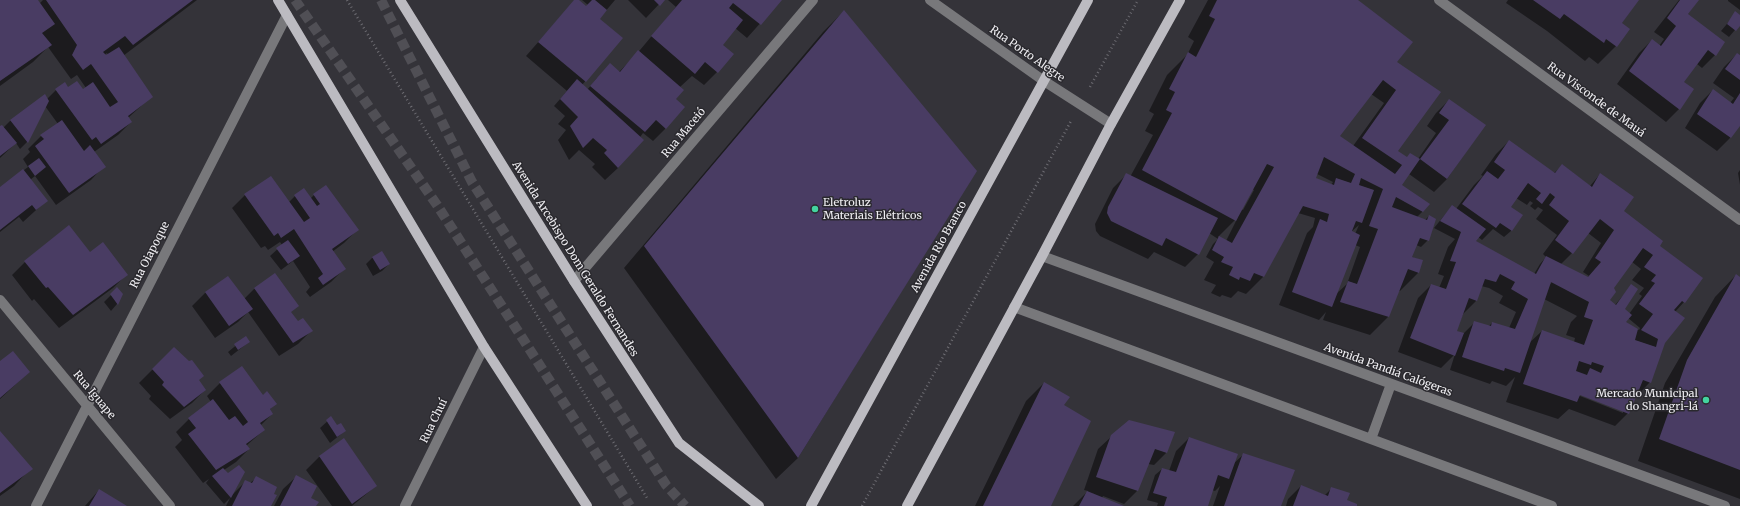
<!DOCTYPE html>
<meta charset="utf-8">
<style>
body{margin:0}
canvas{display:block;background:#343339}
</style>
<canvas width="1740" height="506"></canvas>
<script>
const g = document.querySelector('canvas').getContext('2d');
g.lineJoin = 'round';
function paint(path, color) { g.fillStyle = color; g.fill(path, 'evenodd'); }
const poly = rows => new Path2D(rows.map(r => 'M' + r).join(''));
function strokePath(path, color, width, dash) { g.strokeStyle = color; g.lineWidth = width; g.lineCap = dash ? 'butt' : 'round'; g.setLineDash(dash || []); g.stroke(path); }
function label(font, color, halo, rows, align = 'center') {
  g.font = font + ' Merriweather,serif'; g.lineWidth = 3; g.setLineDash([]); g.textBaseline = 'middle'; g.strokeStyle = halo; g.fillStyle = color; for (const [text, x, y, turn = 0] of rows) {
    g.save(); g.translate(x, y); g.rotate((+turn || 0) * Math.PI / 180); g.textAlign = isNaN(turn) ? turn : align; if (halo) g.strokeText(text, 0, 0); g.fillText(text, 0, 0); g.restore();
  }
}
const shadow = poly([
 [0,0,37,0,40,3,43,0,197,0,123,56,151,97,128,118,131,122,118,135,94,152,104,166,91,180,56,205,35,176,30,180,46,201,23,222,19,217,0,232,0,188,28,167,23,159,30,152,28,149,41,136,58,124,45,106,27,142,20,149,16,143,0,158,0,128,3,128,11,120,47,99,56,90,68,88,83,91,86,88,77,75,71,79,48,47,33,62,0,86],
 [107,53,108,55,105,57,104,55],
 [575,0,582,0,578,0,586,7,588,5,582,0,615,0,599,19,622,38,582,85,587,90,597,78,619,72,640,50,676,7,668,0,781,0,747,38,735,28,721,45,733,54,717,72,704,85,692,76,680,87,675,99,666,128,653,141,643,133,618,168,605,180,592,167,595,164,579,150,569,160,558,140,566,130,558,124,565,116,554,106,567,91,526,56],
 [628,0,663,0,646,18],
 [1208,0,1356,0,1396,62,1397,151,1407,158,1418,159,1436,133,1427,126,1436,113,1449,100,1485,125,1447,179,1434,192,1409,174,1401,185,1423,211,1417,217,1425,220,1429,216,1428,240,1421,247,1416,245,1411,257,1421,260,1418,273,1400,291,1398,290,1388,317,1370,335,1323,320,1326,312,1319,320,1279,305,1307,233,1313,227,1315,218,1298,213,1264,276,1246,294,1238,291,1231,298,1222,295,1220,297,1211,293,1216,285,1204,280,1214,262,1206,257,1213,244,1218,239,1209,233,1198,254,1185,267,1154,252,1148,259,1100,236,1096,231,1095,224,1113,188,1126,175,1130,177,1153,135,1145,131,1154,114,1149,111,1167,75,1187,55,1194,41,1188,37],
 [1371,94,1384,103,1353,146,1339,136],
 [1317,174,1333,182,1331,185,1315,178],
 [1252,189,1254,190,1243,210,1241,209],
 [1238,217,1226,241,1218,237],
 [1359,225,1355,234,1351,232],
 [1355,245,1360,247,1347,284,1336,294],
 [1508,0,1638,0,1621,24,1616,46,1598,64,1589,57,1585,61,1547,31,1506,3],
 [1679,0,1698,0,1687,15,1715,55,1702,68,1697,64,1683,82,1679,109,1666,122,1617,84,1639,53,1652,40,1659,46,1664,39,1654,32],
 [1728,0,1740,0,1740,10,1728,1],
 [844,11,976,171,798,458,776,479,624,268,823,32],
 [1736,13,1740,16,1740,24,1729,37,1721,31],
 [1737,54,1740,55,1740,124,1730,138,1717,151,1685,128,1700,103,1713,90,1730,103,1734,98,1713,83,1724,67],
 [1509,141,1554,173,1563,165,1590,186,1600,174,1622,211,1658,246,1684,302,1675,312,1650,382,1637,396,1635,395,1628,413,1615,426,1569,409,1558,419,1506,402,1515,377,1506,386,1492,381,1490,384,1450,370,1455,354,1441,368,1398,352,1418,298,1431,285,1439,288,1444,276,1438,274,1448,247,1455,239,1434,228,1452,206,1456,209,1474,185,1483,176,1481,175,1496,154],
 [1516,198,1527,205,1530,201,1533,203,1530,206,1535,210,1538,207,1543,210,1536,219,1557,235,1543,254,1546,257,1540,264,1534,274,1475,241,1478,237,1482,240,1493,229,1504,237,1511,231,1522,216,1507,210],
 [1588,233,1601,243,1583,272,1589,276,1587,278,1561,264,1572,253],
 [1632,262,1641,269,1632,280,1644,288,1639,294,1642,296,1629,314,1623,309,1632,285,1615,305,1609,301,1612,288],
 [1553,278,1555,278,1548,287],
 [1481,286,1489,288,1503,296,1499,303,1516,312,1509,328,1492,323,1488,327,1475,322,1463,334,1456,331,1463,314,1476,301],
 [1544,299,1577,316,1571,322,1566,335,1575,338,1574,342,1542,331,1528,344],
 [1628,318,1640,328,1639,330,1624,322],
 [1575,392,1623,410,1623,413,1575,394],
 [1740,170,1740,185,1738,173],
 [245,195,288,203,295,196,310,199,314,195,357,230,344,243,332,252,344,269,331,282,310,297,306,292,310,287,293,261,281,270,270,256,282,245,280,242,268,250,265,246,261,248,232,208],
 [69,226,90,253,126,275,113,288,59,328,34,299,32,301,12,275,25,262],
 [382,252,389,264,382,271,373,276,366,264,372,258],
 [275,275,290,313,297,322,311,331,298,344,279,356,248,312,238,322,215,338,192,306,205,293,228,277,244,299,254,289],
 [1736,275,1740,278,1740,499,1638,461,1665,383,1715,297],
 [117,289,122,295,117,304,111,311,104,302],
 [245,338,249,342,231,356,228,352],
 [174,348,205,390,192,403,170,419,149,399,151,396,139,383],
 [0,363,29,372,0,399],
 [220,383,262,396,275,404,270,409,272,414,261,425,264,430,246,446,249,449,236,462,224,470,233,494,246,481,250,483,256,478,270,506,226,506,230,498,224,504,206,483,209,479,203,483,175,447,182,440,176,432,189,419,211,402,207,396],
 [1044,383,1062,406,1050,506,975,506,1026,401],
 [331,418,337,427,345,431,330,443,320,428],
 [0,432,31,468,14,486,0,496],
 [1112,436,1167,452,1154,465,1148,464,1137,491,1124,504,1103,496,1102,498,1122,506,1073,506,1088,491,1084,490,1098,449],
 [1189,438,1233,464,1244,454,1280,506,1213,506,1220,486,1215,491,1212,490,1207,506,1157,506,1158,503,1147,500,1155,475,1162,469,1169,471,1176,451],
 [343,440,376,486,352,506,332,506,306,470,319,457],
 [297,476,315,506,274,506,283,489],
 [1301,486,1325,495,1332,488,1346,501,1356,506,1286,506,1288,499],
 [99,490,125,506,85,506]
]);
const building = poly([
 [0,0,38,0,55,24,42,33,52,45,0,81],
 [46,0,193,0,133,45,125,36,103,52,106,55,119,47,153,97,128,116,132,122,101,144,96,137,92,140,55,89,65,82,68,87,77,81,83,89,93,82,110,107,118,102,91,64,83,70,72,55,77,45],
 [574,0,579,0,586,6,592,0,595,0,607,10,600,19,623,38,586,82,538,42],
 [654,0,665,0,660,6],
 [682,0,782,0,761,25,733,3,729,8,743,20,723,45,734,54,718,73,705,62,695,74,651,36],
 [1217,0,1358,0,1413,42,1397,62,1441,92,1398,151,1407,157,1410,153,1420,159,1449,120,1439,113,1449,99,1486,125,1447,179,1420,159,1402,185,1430,204,1423,212,1396,197,1392,207,1427,220,1429,215,1436,219,1429,241,1420,238,1412,257,1423,260,1419,273,1408,269,1389,317,1340,302,1348,281,1357,284,1378,229,1369,226,1383,189,1361,178,1359,185,1374,190,1362,223,1356,221,1352,231,1360,235,1332,307,1292,292,1320,219,1327,222,1329,214,1303,206,1264,277,1254,273,1250,281,1240,277,1239,280,1229,275,1233,267,1221,262,1224,257,1212,250,1219,236,1232,243,1274,167,1267,164,1236,221,1142,170,1172,113,1166,110,1175,92,1169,89,1188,52,1196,57,1215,19,1209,16],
 [1383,80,1396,90,1362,138,1402,165,1395,174,1340,136],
 [1324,157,1355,174,1351,183,1336,178,1334,185,1316,178],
 [1533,0,1639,0,1622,23,1630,29,1617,47,1606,39,1604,43,1564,14,1560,19],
 [1680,0,1699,0,1688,14,1725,42,1716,56,1708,50,1684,82,1694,89,1680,110,1629,71,1652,39,1661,46,1676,26,1667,18],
 [844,10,977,171,798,458,644,246],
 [1735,11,1740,15,1740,26,1736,31,1727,24],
 [638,50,684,90,676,99,685,107,666,129,656,120,645,132,590,86,610,63,620,72],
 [1737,53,1740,55,1740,80,1725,69],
 [577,79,644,140,618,168,604,153,607,150,593,138,583,148,570,126,578,117,560,99],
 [1713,89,1733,104,1740,93,1740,126,1731,138,1697,114],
 [45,94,49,101,28,143,10,120],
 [62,120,84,151,90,145,106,167,69,193,35,146,44,139,40,135],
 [2,125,17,143,0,156,0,126],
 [1509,140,1555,173,1562,164,1592,187,1600,173,1634,197,1624,211,1663,241,1660,246,1703,278,1685,303,1682,301,1674,310,1685,318,1665,343,1651,383,1643,380,1629,414,1580,395,1577,402,1523,384,1542,330,1584,345,1593,320,1584,317,1589,302,1551,282,1520,373,1505,368,1504,371,1462,357,1474,321,1491,326,1492,322,1515,329,1528,299,1511,289,1515,282,1500,274,1496,282,1485,279,1477,301,1469,298,1457,331,1464,333,1455,356,1410,338,1431,284,1446,289,1456,262,1450,261,1461,232,1440,221,1452,205,1486,229,1476,241,1536,274,1546,256,1588,277,1601,262,1595,258,1614,230,1600,219,1573,254,1555,240,1569,221,1549,205,1555,197,1550,193,1542,204,1536,199,1541,193,1528,183,1511,207,1523,215,1512,231,1500,223,1496,228,1462,204,1487,171,1498,179,1505,170,1494,162],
 [1643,248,1653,255,1644,267,1656,275,1651,281,1655,283,1639,304,1653,314,1641,330,1658,339,1656,347,1635,340,1638,329,1626,322,1632,315,1625,309,1638,289,1631,284,1616,305,1610,300,1616,292,1614,288],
 [1579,361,1591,365,1592,362,1604,366,1601,373,1590,368,1587,375,1576,371],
 [39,158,46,167,35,176,28,166],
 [23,169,48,201,36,210,32,205,0,230,0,187],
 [1126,173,1218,218,1199,255,1166,238,1162,246,1111,221,1107,213,1108,207],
 [271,176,304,222,310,218,294,195,304,188,317,206,320,204,313,194,326,185,359,230,332,249,346,269,323,285,318,278,323,274,294,229,281,238,278,233,274,236,244,194],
 [69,225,90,252,103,242,128,275,73,315,48,287,46,288,24,261],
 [288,240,300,256,288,264,276,248],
 [382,251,390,264,380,270,372,257],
 [275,273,299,306,291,312,298,321,303,318,313,331,293,343,254,288],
 [1736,274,1740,277,1740,470,1659,439,1687,360],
 [228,276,253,309,229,326,205,292],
 [117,287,123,294,118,305,110,294],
 [246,336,250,342,238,350,234,344],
 [174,347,189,361,192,360,204,376,199,380,206,390,184,407,162,385,164,382,152,369],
 [13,351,30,372,0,398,0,361],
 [242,366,263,395,267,391,277,404,270,409,273,414,260,423,265,430,246,444,250,449,216,470,188,434,196,428,188,418,213,399,229,420,235,416,243,426,248,422,219,382],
 [1044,382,1070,397,1064,405,1091,421,1051,506,983,506],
 [331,416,337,425,341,423,346,431,337,437,326,420],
 [1129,420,1175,432,1167,453,1155,449,1138,491,1096,477,1111,435],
 [0,431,33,469,0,493],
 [1189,437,1238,454,1229,479,1218,475,1208,506,1164,506,1167,497,1153,493,1162,468,1176,472],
 [344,438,377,486,352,504,319,456],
 [1243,453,1295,470,1281,506,1224,506],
 [239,465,245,472,231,498,212,476,223,468,228,473],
 [296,475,317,486,311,498,319,502,316,506,280,506],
 [256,476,277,487,274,494,277,495,271,506,232,506,245,480,252,483],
 [1301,485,1328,496,1331,487,1350,493,1347,500,1357,504,1357,506,1293,506],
 [99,489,127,506,89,506],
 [1087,491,1124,506,1079,506]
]);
const majorTunnel = poly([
 [295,0,437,205,630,506],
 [381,0,472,182,666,485,685,506]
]);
const path = poly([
 [347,0,647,498],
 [1090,87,1138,0],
 [862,506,1071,121]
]);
const minor = poly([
 [930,0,1044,81,1111,124],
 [1439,0,1740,220],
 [1042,256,1725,506],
 [574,281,813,0],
 [0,300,170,506],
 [1014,307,1552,506],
 [1371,439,1391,384],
 [36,506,287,15],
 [405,506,484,347]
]);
const major = poly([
 [278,0,484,347,587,506],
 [400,0,574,281,679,443,759,506],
 [811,506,1088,0],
 [907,506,1042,256,1111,124,1180,0]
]);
const markers = [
 [815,209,4,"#43d4a0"],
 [1706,400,4,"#43d4a0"]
];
const streetNames = [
 ["Rua Porto Alegre",1027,54,35],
 ["Rua Visconde de Mauá",1596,100,36],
 ["Rua Maceió",684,133,-50],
 ["Avenida Rio Branco",939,247,-61],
 ["Rua Oiapoque",150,255,-63],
 ["Avenida Arcebispo Dom Geraldo Fernandes",575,259,58],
 ["Avenida Pandiá Calógeras",1388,370,20],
 ["Rua Iguape",94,395,50],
 ["Rua Chuí",434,421,-64]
];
const poiNames = [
 ["Eletroluz",823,203],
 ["Materiais Elétricos",823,216],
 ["Mercado Municipal",1698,394,"right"],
 ["do Shangri-lá",1698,407,"right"]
];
paint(shadow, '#0007');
paint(building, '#493c63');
strokePath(majorTunnel, '#504f55', 10, [10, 5]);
strokePath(path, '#6d6c72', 2.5, [1, 3]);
strokePath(minor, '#78787b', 10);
strokePath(major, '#bcbbc1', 10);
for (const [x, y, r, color] of markers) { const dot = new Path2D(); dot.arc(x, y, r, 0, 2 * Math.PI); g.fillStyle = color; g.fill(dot); strokePath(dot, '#2a292e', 1.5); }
label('11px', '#efeef2', '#2a292e', streetNames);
label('11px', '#efeef2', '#2a292e', poiNames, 'left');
</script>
